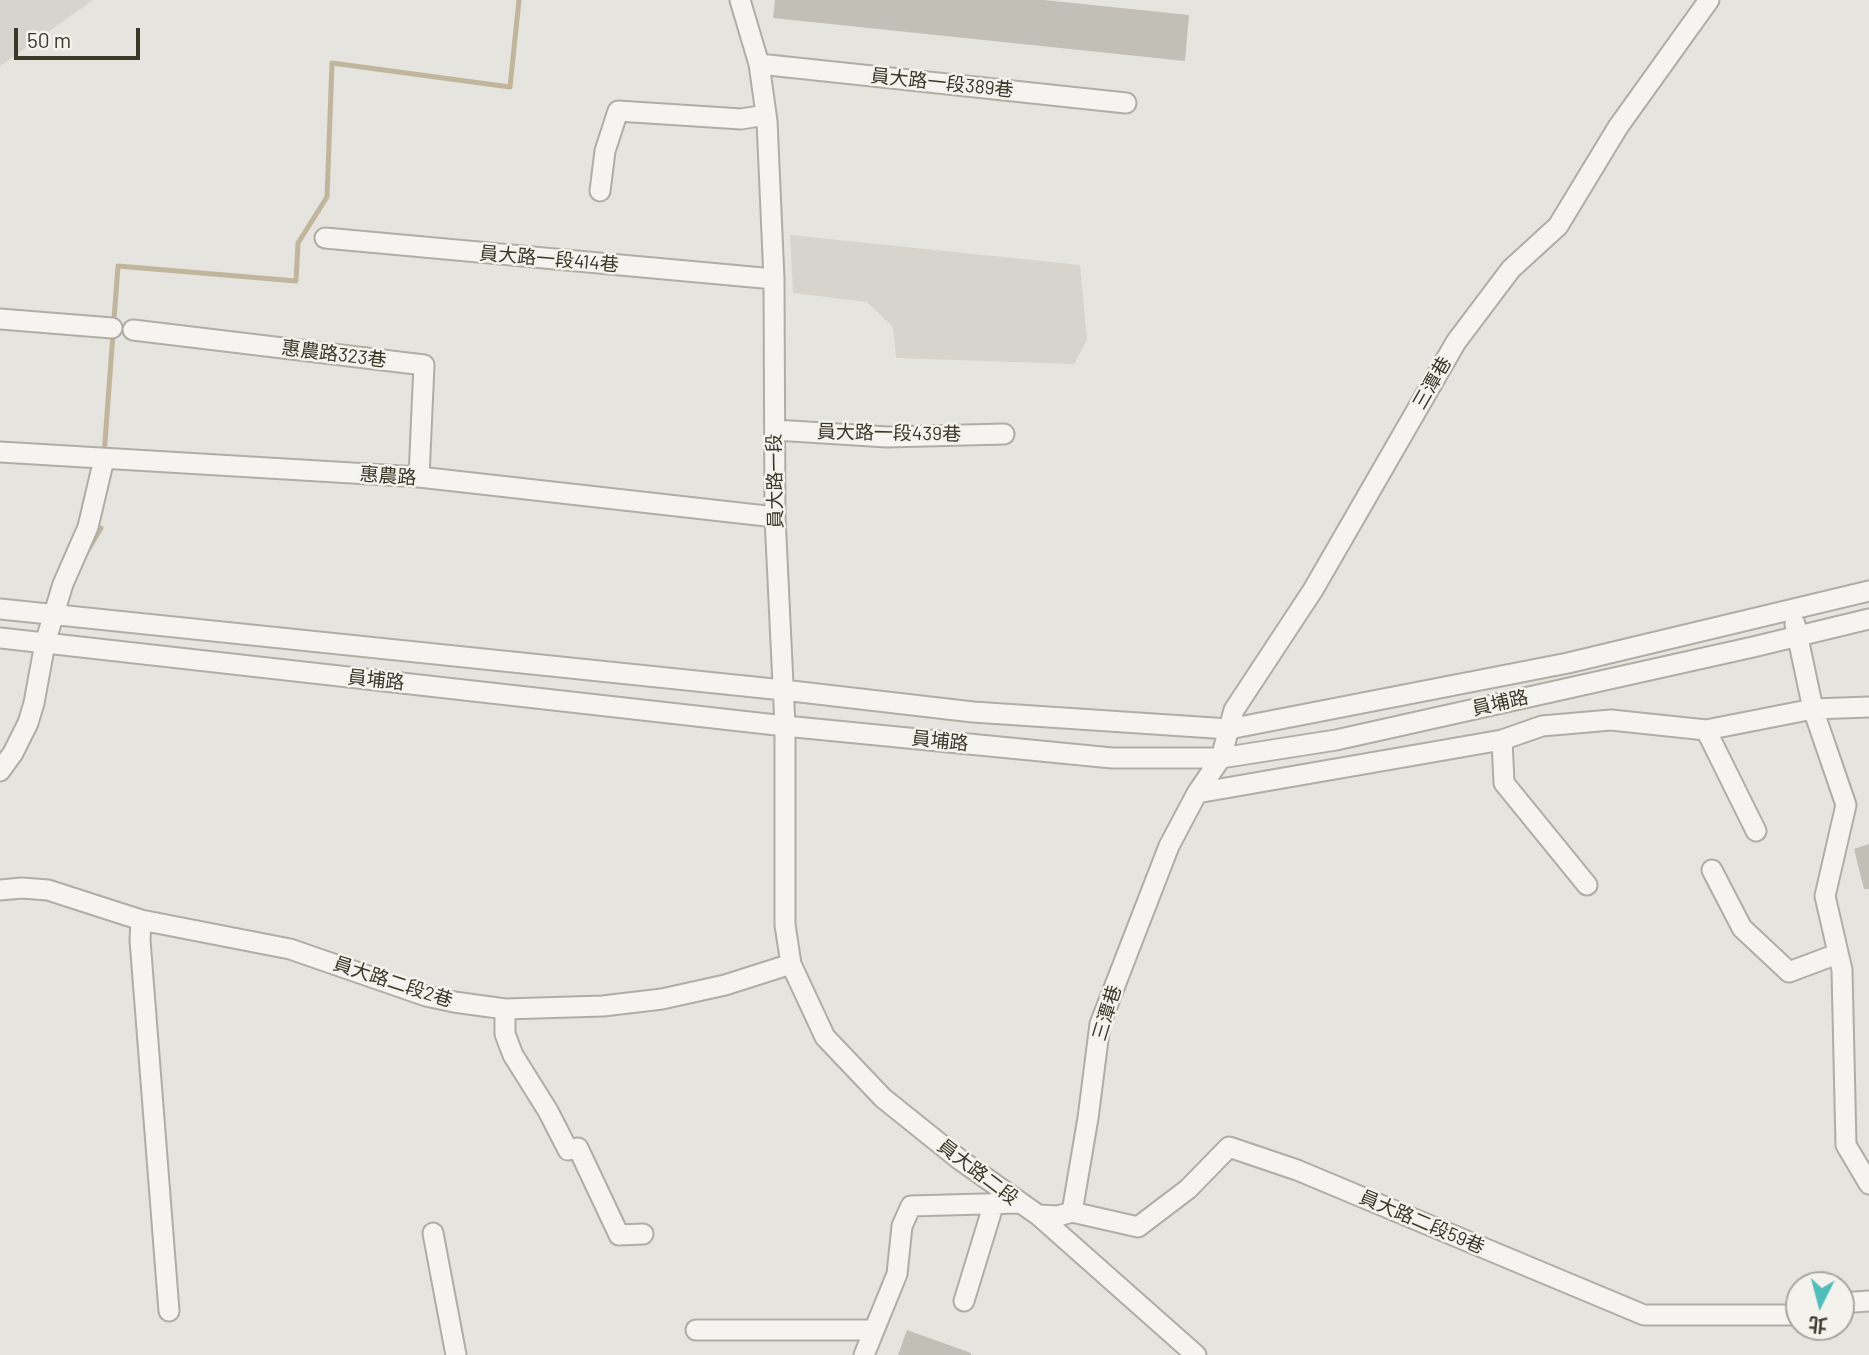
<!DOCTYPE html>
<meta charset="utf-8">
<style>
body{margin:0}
#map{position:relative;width:1869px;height:1355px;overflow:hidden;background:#e6e4de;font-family:Barlow,"Noto Sans TC",sans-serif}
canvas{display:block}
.north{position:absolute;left:1785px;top:1271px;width:70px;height:70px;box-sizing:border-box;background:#f4f2ed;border:2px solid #aaa79f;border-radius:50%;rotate:186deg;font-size:19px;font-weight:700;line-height:28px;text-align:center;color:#3b3729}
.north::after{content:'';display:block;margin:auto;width:24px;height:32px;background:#51bdbb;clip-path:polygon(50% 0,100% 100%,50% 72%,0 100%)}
.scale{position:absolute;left:14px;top:28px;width:126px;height:32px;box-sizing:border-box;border:4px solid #3b3729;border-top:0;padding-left:9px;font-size:21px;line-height:24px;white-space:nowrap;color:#3b3729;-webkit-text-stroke:5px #f4f2ed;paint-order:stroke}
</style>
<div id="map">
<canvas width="1869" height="1355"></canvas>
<div class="north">北</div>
<div class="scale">50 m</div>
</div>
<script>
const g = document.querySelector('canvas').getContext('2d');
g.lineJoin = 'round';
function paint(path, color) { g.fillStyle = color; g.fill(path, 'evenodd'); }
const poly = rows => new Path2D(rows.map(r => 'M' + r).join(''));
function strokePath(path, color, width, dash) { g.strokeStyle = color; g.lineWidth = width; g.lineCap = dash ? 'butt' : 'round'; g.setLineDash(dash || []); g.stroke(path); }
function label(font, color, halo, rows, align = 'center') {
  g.font = font + ' Barlow,"Noto Sans TC",sans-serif'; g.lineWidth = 5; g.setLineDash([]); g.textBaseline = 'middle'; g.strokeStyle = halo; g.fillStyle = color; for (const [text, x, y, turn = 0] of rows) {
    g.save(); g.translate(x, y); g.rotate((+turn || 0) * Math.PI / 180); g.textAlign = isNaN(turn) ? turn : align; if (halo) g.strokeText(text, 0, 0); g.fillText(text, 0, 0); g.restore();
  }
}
const built = poly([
 [0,0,93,0,0,66],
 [790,235,1080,265,1087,340,1074,364,896,358,893,327,867,302,793,293]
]);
const stream = poly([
 [104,455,118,266,296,281,298,243,327,197,332,63,510,87,519,0],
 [85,555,101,528]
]);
const building = poly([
 [775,0,1044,0,1189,15,1185,61,773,18],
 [1869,844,1869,889,1864,889,1854,849],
 [907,1330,971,1353,971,1355,898,1355]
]);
const minor = poly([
 [740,0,759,64,767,121,774,279,775,517,785,726,785,925,791,964,825,1037,883,1098,959,1159,1038,1215,1196,1355],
 [759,64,1126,103],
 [600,191,605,151,618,111,741,119,766,115],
 [325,238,774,279],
 [0,319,112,328],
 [133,330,424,365,419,477],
 [775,430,887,437,1004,434],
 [0,452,419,477,775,517],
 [0,609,783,690,973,712,1229,729,1568,663,1869,591],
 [1795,624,1813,709,1846,805,1825,896,1842,970,1846,1145,1869,1184],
 [0,638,785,726,1112,758,1221,758,1336,740,1753,647,1869,619],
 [1706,730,1756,831],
 [1502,740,1504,783,1587,885],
 [0,771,13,753,28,723,34,703,45,643,63,584,88,527,104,459],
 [1197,793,1502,740,1542,726,1611,720,1706,730,1813,709,1869,707],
 [1712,870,1742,928,1789,972,1837,954],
 [0,890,22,888,48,890,141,920,290,949,426,996,454,1002,505,1009,603,1006,662,999,725,985,791,964],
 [141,920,140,940,169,1311],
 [505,1009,505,1034,513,1055,548,1111,568,1150,578,1148,619,1235,643,1234],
 [1072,1212,1138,1227,1188,1189,1229,1147,1297,1170,1644,1315,1799,1315],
 [1038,1215,1058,1216,1072,1212,1088,1118,1100,1024,1169,846,1197,793,1221,758,1234,710,1313,590,1456,342,1511,269,1558,226,1618,127,1709,0],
 [433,1233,456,1355],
 [964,1301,994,1203],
 [1841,1303,1869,1301],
 [696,1330,873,1330],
 [864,1355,897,1274,902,1226,911,1206,1019,1203]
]);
const streetNames = [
 ["員大路一段389巷",942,83,6],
 ["員大路一段414巷",549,259,5],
 ["惠農路323巷",334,354,7],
 ["三潭巷",1432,383,-60],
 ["員大路一段439巷",889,433,1],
 ["惠農路",388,476,4],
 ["員大路一段",775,481,-91],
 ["員埔路",376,680,6],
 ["員埔路",1500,703,-13],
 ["員埔路",940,741,6],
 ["員大路二段2巷",393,982,18],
 ["三潭巷",1107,1013,-73],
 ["員大路二段",978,1172,37],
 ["員大路二段59巷",1422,1222,23]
];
paint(built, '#d7d4cd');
strokePath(stream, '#c2b59d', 5);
paint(building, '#c2bfb6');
strokePath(minor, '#afada4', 23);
strokePath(minor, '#f5f4f0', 19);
label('19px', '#3b3729', '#f4f2ed', streetNames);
</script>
